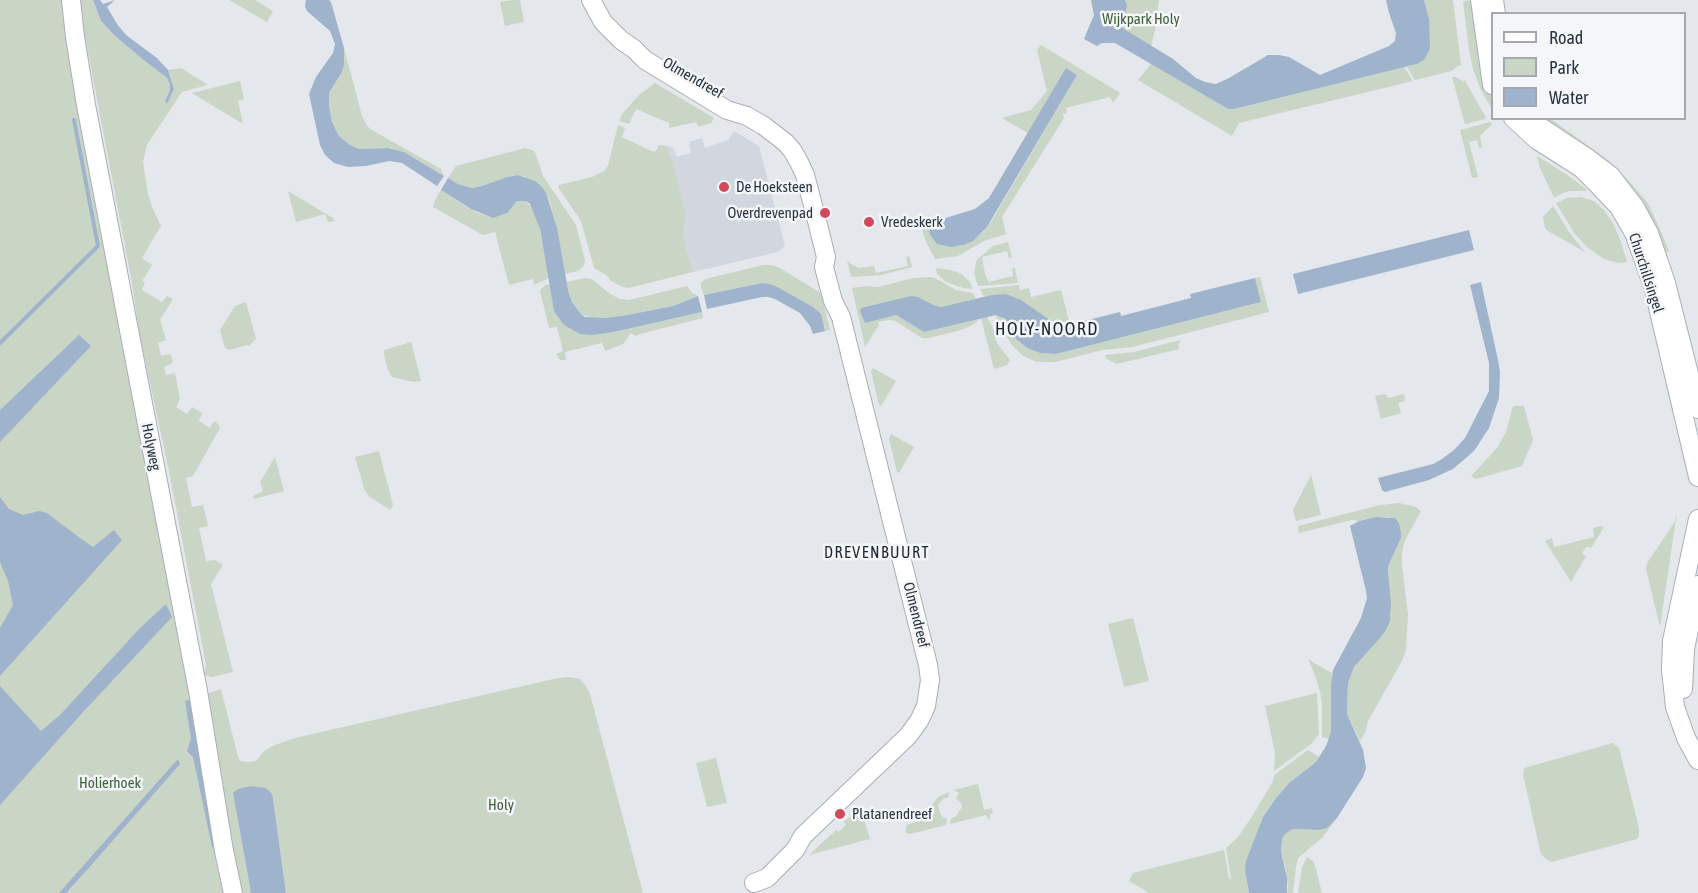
<!DOCTYPE html>
<style>
body{margin:0}
#map{position:relative;width:1698px;height:893px;overflow:hidden;background:#e4e7ec;font-family:"Asap Condensed",sans-serif}
canvas{display:block}
.legend{position:absolute;left:1491px;top:12px;width:195px;height:108px;box-sizing:border-box;background:#f4f6f9;border:2px solid #a4a8b1;margin:0;padding:8px 10px;list-style:none;font-size:18px;color:#2b3445}
.legend li{display:flex;align-items:center;gap:12px;height:30px}
.legend b{width:30px;border:2px solid #a4a8b1}
</style>
<div id="map">
<canvas width="1698" height="893"></canvas>
<ul class="legend">
<li><b style="height:8px;background:#fff"></b>Road</li>
<li><b style="height:16px;background:#c9d6c5"></b>Park</li>
<li><b style="height:16px;background:#9fb4cc"></b>Water</li>
</ul>
</div>
<script>
const g = document.querySelector('canvas').getContext('2d');
g.lineJoin = 'round';
function paint(path, color) { g.fillStyle = color; g.fill(path, 'evenodd'); }
const poly = rows => new Path2D(rows.map(r => 'M' + r).join(''));
function strokePath(path, color, width, dash) { g.strokeStyle = color; g.lineWidth = width; g.lineCap = dash ? 'butt' : 'round'; g.setLineDash(dash || []); g.stroke(path); }
function label(font, color, halo, rows, align = 'center') {
  g.font = font + ' "Asap Condensed",sans-serif'; g.lineWidth = 5; g.setLineDash([]); g.textBaseline = 'middle'; g.strokeStyle = halo; g.fillStyle = color; for (const [text, x, y, turn = 0] of rows) {
    g.save(); g.translate(x, y); g.rotate((+turn || 0) * Math.PI / 180); g.textAlign = isNaN(turn) ? turn : align; if (halo) g.strokeText(text, 0, 0); g.fillText(text, 0, 0); g.restore();
  }
}
const built = poly([
 [734,131,759,146,785,246,778,252,693,272,683,234,686,215,667,146,673,147,677,157,691,153,689,142,702,138,705,148,728,140]
]);
const green = poly([
 [0,0,71,0,206,697,209,693,221,689,237,753,240,761,248,762,256,761,264,751,275,745,295,738,558,678,569,677,580,679,586,686,590,694,643,893,286,893,273,799,233,793,251,893,0,893],
 [78,0,93,0,101,21,114,35,141,58,167,78,170,83,170,90,165,101,167,103,174,89,168,70,181,68,208,85,182,92,147,145,143,162,148,194,152,207,161,226,142,258,152,265,142,281,145,282,142,290,162,302,167,296,173,299,160,320,166,340,158,343,161,356,171,354,173,363,164,367,166,375,175,373,180,399,176,407,187,414,192,407,202,413,199,421,210,428,214,421,219,425,220,428,193,476,186,478,192,507,203,505,208,526,199,528,206,561,215,560,223,565,211,584,233,672,212,677,204,675,206,665,169,471,139,332,132,283],
 [229,0,255,0,273,11,267,22],
 [512,0,520,0,524,22,505,26,500,2],
 [1125,0,1159,0,1156,26,1151,46,1120,27,1127,6],
 [1424,0,1453,0,1461,65,1458,66,1452,71,1415,80,1407,67,1417,64,1429,19],
 [1477,0,1492,91,1492,109,1481,90,1473,69,1469,50,1463,1],
 [1041,45,1120,93,1113,103,1110,97,1066,108,1067,113,1063,114,1064,118,1002,217,1006,234,984,241,958,256,935,259,925,240,921,223,928,225,929,230,937,244,947,246,958,246,968,243,983,232,991,222,1077,75,1066,69,1028,133,1002,118,1031,110,1047,91,1037,50],
 [344,48,362,116,366,124,370,129,441,169,444,176,404,152,388,148,359,149,350,145,339,136,332,122,329,106,329,93,342,72,344,65],
 [1151,64,1228,109,1234,109,1404,67,1413,81,1239,123,1232,136,1138,80],
 [1452,77,1455,77,1463,81,1465,80,1474,97,1486,117,1485,119,1465,124],
 [240,81,244,99,238,101,243,124,192,93],
 [655,83,714,118,711,123,698,127,696,122,669,128,669,123,636,109,629,124,619,121,623,113,640,94],
 [1536,119,1551,119,1608,160,1628,180,1648,203,1659,227,1669,251,1661,254],
 [1490,122,1492,124,1480,136,1482,147,1479,148,1477,140,1469,142,1478,177,1472,178,1460,130],
 [618,125,625,128,622,137,654,152,656,151,659,145,667,146,670,156,672,159,686,215,683,234,693,272,629,288,623,287,611,281,606,275,594,268,581,221,558,187,559,185,592,177,604,171,608,166],
 [525,148,532,150,535,152,543,176,576,225,585,260,584,266,578,271,565,274,557,227,550,202,542,187,523,176,518,175,510,176,482,186,472,188,458,184,448,178,456,166],
 [1537,156,1566,174,1586,189,1586,191,1569,191,1561,194,1554,198,1540,168],
 [441,190,465,206,478,213,493,218,506,213,517,201,526,201,531,207,538,221,549,278,534,285,533,279,509,285,495,232,483,235,433,207,436,198],
 [288,191,333,218,335,221,328,222,325,214,296,222],
 [1581,197,1594,201,1604,210,1613,223,1621,242,1627,262,1618,263,1604,259,1587,247,1574,233,1556,203,1567,198],
 [1553,206,1569,232,1585,252,1548,231,1545,228,1543,217],
 [1008,242,1012,257,1009,258,1007,251,982,257,985,274,989,282,1013,276,1012,268,1015,268,1018,283,978,286,974,273,976,262,979,258,993,246],
 [909,256,912,267,881,275,851,277,847,260,851,264,859,268,874,266,876,273,908,266,906,257],
 [763,265,770,265,778,267,821,293,830,330,825,331,824,324,770,284,762,283,704,295,701,288,701,283,705,279],
 [936,268,950,270,960,273,969,281,973,289,963,288,946,282,937,274],
 [930,277,935,278,956,290,973,293,976,299,941,307,933,305,866,323,896,315,924,332,987,317,992,326,997,343,1010,360,1007,365,994,369,981,318,971,326,958,331,928,338,922,338,895,321,890,320,883,321,878,322,879,325,865,347,852,288,866,286,878,287,914,278],
 [1260,277,1269,312,1132,347,1102,350,1055,362,1037,362,1023,356,1011,344,995,315,1000,316,1006,319,1016,339,1027,348,1040,353,1056,354,1261,302,1255,278],
 [585,278,592,279,610,294,620,299,629,300,687,286,692,293,698,296,673,306,622,316,603,318,592,318,581,314,572,302,566,282],
 [550,284,554,311,592,335,614,332,702,312,703,318,640,334,636,336,631,333,623,344,605,351,602,343,565,352,566,360,560,360,556,354,563,351,557,327,549,328,540,290,545,285],
 [1019,285,1020,290,1029,288,1031,297,1061,290,1070,325,1054,323,992,295,984,297,980,289],
 [246,302,256,339,249,346,247,345,230,350,225,348,220,330,235,306],
 [1180,340,1180,343,1178,344,1179,349,1117,364,1106,359,1105,355,1134,352],
 [411,342,412,345,421,381,414,382,392,377,388,370,384,355,384,350],
 [873,368,896,381,881,406,879,405,871,371],
 [1386,394,1388,398,1404,394,1405,401,1398,403,1401,413,1381,419,1375,396],
 [1513,406,1524,406,1533,440,1522,466,1476,479,1471,476,1497,448,1506,432],
 [891,434,914,447,899,473,897,472,889,438],
 [379,451,393,505,390,510,370,497,365,491,355,457],
 [275,457,284,491,254,499,253,496,263,491,260,482],
 [1311,475,1321,515,1296,521,1293,510],
 [1399,503,1416,507,1421,511,1405,540,1402,552,1402,564,1408,615,1406,650,1402,661,1368,721,1365,733,1360,741,1347,714,1348,683,1354,667,1386,630,1391,614,1388,577,1389,564,1401,538,1390,517,1376,517,1359,521,1352,520,1299,533,1298,526,1380,505],
 [1677,513,1673,539,1660,627,1646,569,1647,563,1674,523],
 [1599,526,1604,527,1591,548,1587,546,1582,553,1586,556,1571,582,1545,541,1552,538,1554,547,1594,537,1593,528],
 [1133,618,1149,681,1124,687,1108,624],
 [1310,659,1312,662,1332,673,1331,732,1329,739,1322,737,1322,703,1320,692,1315,675,1309,661],
 [1317,693,1319,734,1311,744,1274,771,1275,753,1265,706],
 [1613,743,1619,748,1639,828,1639,836,1637,839,1551,862,1546,859,1541,854,1523,775,1524,768],
 [1308,750,1319,757,1316,762,1289,783,1276,798,1263,817,1245,870,1249,893,1149,893,1129,881,1133,873,1224,850,1229,879,1231,879,1226,848,1238,837,1253,815,1273,781,1274,775],
 [716,758,727,803,707,807,696,763],
 [978,784,984,810,992,808,993,813,990,814,990,818,988,819,986,815,950,824,951,819,956,816,962,807,961,803,956,798,959,793,954,790],
 [949,792,948,798,944,798,938,805,940,813,943,817,947,819,946,825,910,834,906,833,906,827,907,825,922,820,938,797],
 [860,807,870,839,809,855,836,830,838,832,846,825,844,822],
 [1337,818,1322,838,1298,858,1296,867,1293,893,1287,893,1288,887,1285,865,1281,851,1282,839,1285,834,1293,829,1319,830,1327,828],
 [1307,857,1314,862,1322,893,1298,893,1302,867]
]);
const water = poly([
 [93,0,100,0,103,4,115,0,107,7,117,24,126,35,157,58,168,70,174,89,167,104,165,101,170,90,170,84,167,78,141,58,114,35,101,21],
 [306,0,329,0,331,2,344,48,344,65,342,72,329,93,329,106,332,122,339,136,350,145,359,149,388,148,404,152,444,176,437,186,402,163,389,161,366,166,348,167,334,163,325,155,320,145,309,94,316,77,333,53,335,44,330,31,307,11,305,6],
 [1091,0,1125,0,1127,5,1123,25,1121,27,1173,59,1196,78,1205,82,1216,84,1229,78,1268,55,1279,55,1289,57,1320,75,1389,46,1395,41,1396,33,1389,13,1386,0,1424,0,1429,19,1430,48,1425,59,1417,64,1234,109,1228,109,1115,43,1102,43,1097,46,1084,39,1094,15],
 [1066,68,1077,75,987,227,973,241,963,245,951,247,937,244,930,235,928,226,929,223,975,209,989,198],
 [518,175,535,181,542,187,546,193,557,227,568,290,572,302,581,314,585,317,603,318,622,316,673,306,698,296,702,312,614,332,592,335,580,334,564,325,554,311,540,229,530,204,526,201,517,201,507,213,493,218,471,209,441,190,448,178,458,184,472,188,482,186,507,177],
 [1469,230,1474,250,1298,294,1293,274],
 [1255,278,1261,302,1056,354,1040,353,1027,348,1016,339,1006,319,996,315,924,332,896,315,865,323,860,311,861,308,911,296,918,297,933,305,941,307,992,295,1006,294,1021,300,1054,323,1067,325,1120,312,1121,316,1191,298,1190,294],
 [1481,282,1498,360,1500,372,1499,398,1489,428,1474,451,1453,469,1429,480,1385,492,1382,490,1378,478,1433,464,1442,459,1455,449,1465,438,1489,391,1489,363,1470,285],
 [762,283,770,284,779,288,813,307,821,314,825,331,813,334,810,326,800,313,775,299,768,297,762,297,707,309,704,295],
 [79,335,91,346,0,442,0,410],
 [0,497,9,509,23,515,39,511,47,513,80,538,93,547,114,530,122,540,0,676,0,628,13,605,8,581,0,562],
 [1376,517,1395,518,1399,523,1401,533,1401,538,1389,564,1388,571,1391,604,1390,621,1386,630,1379,639,1354,667,1348,683,1347,714,1363,750,1366,768,1363,777,1337,818,1327,828,1319,830,1293,829,1285,834,1282,839,1281,851,1287,878,1287,893,1249,893,1245,870,1246,861,1263,817,1276,798,1289,783,1316,762,1326,746,1331,732,1331,686,1333,670,1361,618,1367,598,1366,591,1350,526,1359,521],
 [166,604,172,617,84,711,0,805,0,686,41,731,60,715,140,628],
 [190,700,191,702,215,847,212,847,193,757,187,751,191,739,185,701],
 [177,760,179,761,180,764,86,871,66,893,59,893],
 [251,786,266,788,272,794,273,799,286,893,251,893,233,793,238,789]
]);
const stream = poly([
 [0,343,98,246,74,120]
]);
const secondary = poly([
 [71,0,75,37,86,105,198,691,224,851,233,893],
 [591,0,603,22,621,40,634,49,645,60,727,110,747,116,764,126,786,143,792,150,799,162,805,175,815,213,826,257,824,267,829,286,833,301,841,317,928,665,930,680,926,706,919,721,908,736,803,836,795,850,767,878,754,883],
 [1480,0,1492,85],
 [1494,0,1496,14],
 [1513,118,1537,140,1581,168,1600,187,1619,207,1634,233,1653,286,1698,477],
 [1531,118,1533,122,1586,157,1611,176,1635,207,1649,233,1666,283,1698,409],
 [1698,519,1672,641,1671,670,1675,707,1686,738,1698,760],
 [1683,689,1685,649,1698,585]
]);
const markers = [
 [724,187,6,"#d1495b"],
 [825,213,6,"#d1495b"],
 [869,222,6,"#d1495b"],
 [840,814,6,"#d1495b"]
];
const parkNames = [
 ["Wijkpark Holy",1141,19],
 ["Holierhoek",110,783],
 ["Holy",501,805]
];
const streetNames = [
 ["Olmendreef",693,78,30],
 ["Churchillsingel",1646,273,72],
 ["Holyweg",151,447,79],
 ["Olmendreef",916,615,76]
];
const poiNames = [
 ["De Hoeksteen",736,187],
 ["Overdrevenpad",813,213,"right"],
 ["Vredeskerk",881,222],
 ["Platanendreef",852,814]
];
const neighbourhoodNames = [
 ["DREVENBUURT",877,553]
];
const quarterNames = [
 ["HOLY-NOORD",1047,329]
];
paint(built, '#d2d6de');
paint(green, '#c9d6c5');
paint(water, '#9fb4cc');
strokePath(stream, '#9fb4cc', 4);
strokePath(secondary, '#a9aeb7', 20);
strokePath(secondary, '#fff', 18);
for (const [x, y, r, color] of markers) { const dot = new Path2D(); dot.arc(x, y, r, 0, 2 * Math.PI); g.fillStyle = color; g.fill(dot); strokePath(dot, '#f4f6f9', 2); }
label('15px', '#3f6138', '#f4f6f9', parkNames);
label('15px', '#2b3445', '#f4f6f9', streetNames);
label('15px', '#2b3445', '#f4f6f9', poiNames, 'left');
g.letterSpacing = '1.5px';
label('16px', '#1d2536', '#f4f6f9', neighbourhoodNames);
g.letterSpacing = '0px';
g.letterSpacing = '1.5px';
label('18px', '#1d2536', '#f4f6f9', quarterNames);
g.letterSpacing = '0px';
</script>
